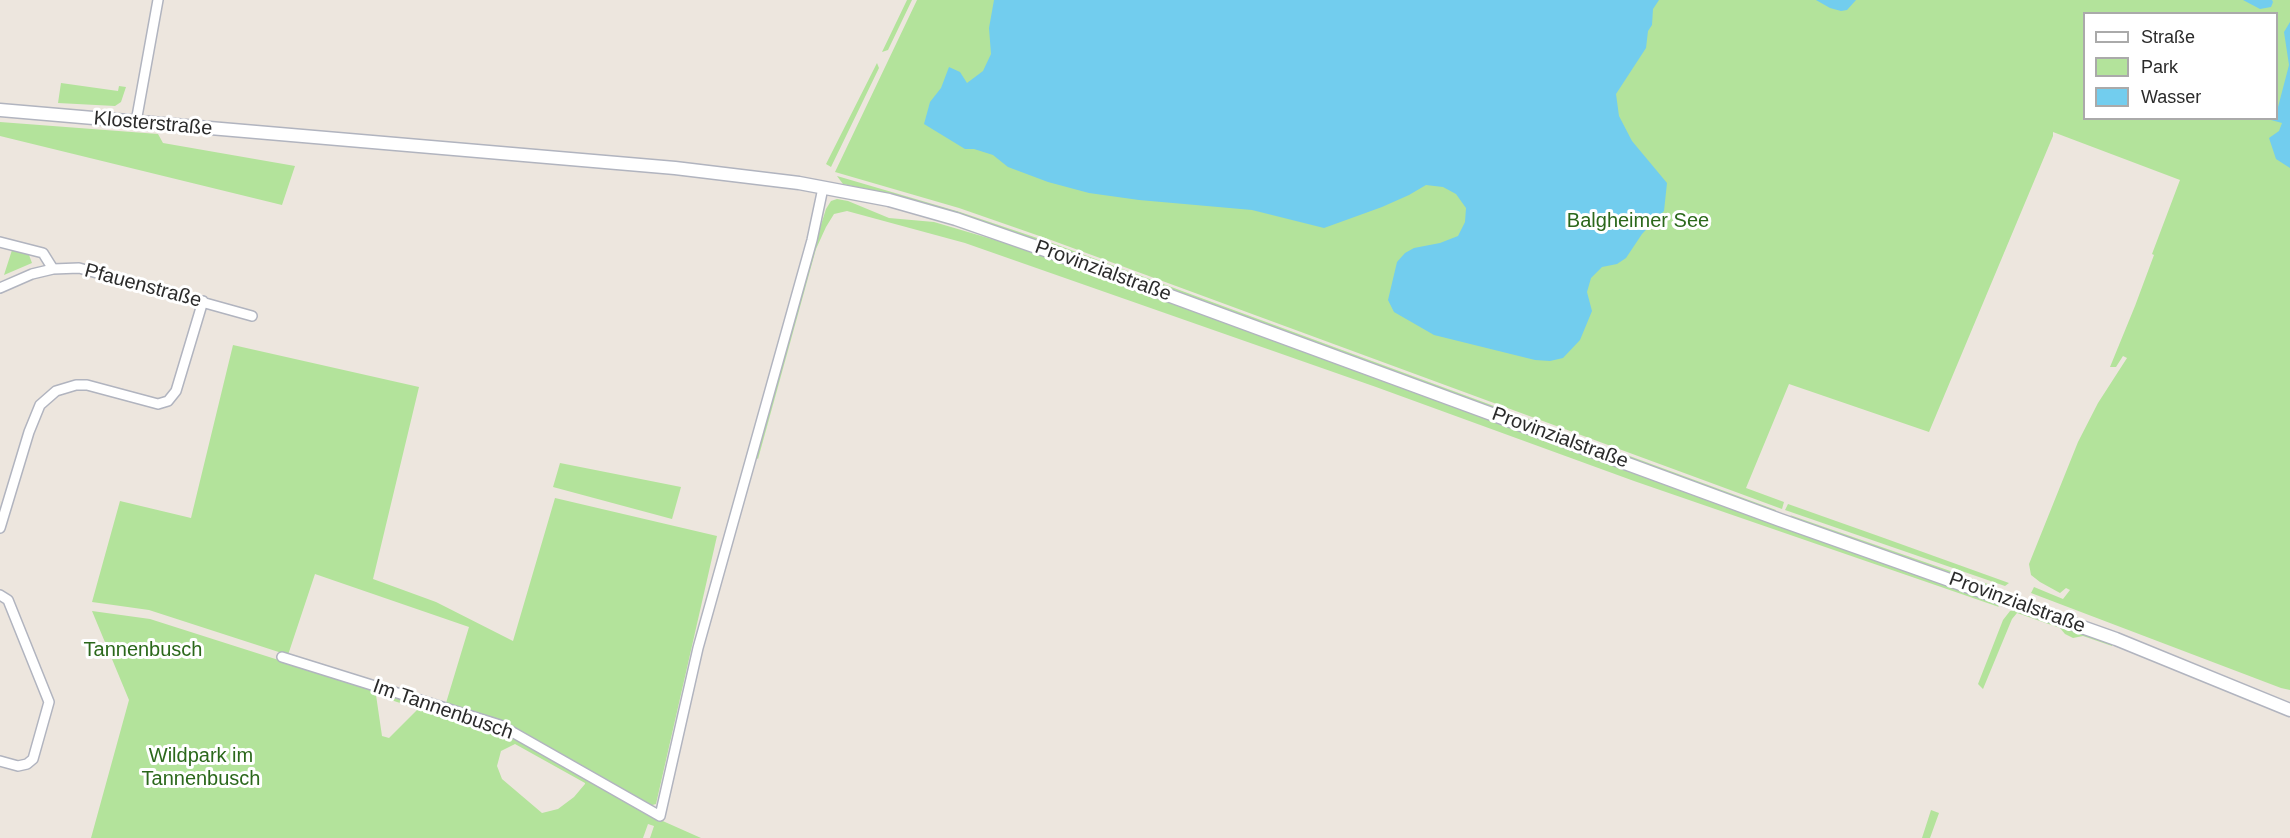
<!DOCTYPE html>
<meta charset="utf-8">
<style>
body{margin:0}
#map{position:relative;width:2290px;height:838px;overflow:hidden;background:#ede6de;font-family:Arial,sans-serif}
canvas{display:block}
.legend{position:absolute;left:2083px;top:12px;width:195px;height:108px;box-sizing:border-box;background:#fff;border:2px solid #aaa;margin:0;padding:8px 10px;list-style:none;font-size:18px;color:#2b2b2b}
.legend li{display:flex;align-items:center;gap:12px;height:30px}
.legend b{width:30px;border:2px solid #aaa}
</style>
<div id="map">
<canvas width="2290" height="838"></canvas>
<ul class="legend">
<li><b style="height:8px;background:#fff"></b>Straße</li>
<li><b style="height:16px;background:#b3e39b"></b>Park</li>
<li><b style="height:16px;background:#72cdee"></b>Wasser</li>
</ul>
</div>
<script>
const g = document.querySelector('canvas').getContext('2d');
g.lineJoin = 'round';
function paint(path, color) { g.fillStyle = color; g.fill(path, 'evenodd'); }
const poly = rows => new Path2D(rows.map(r => 'M' + r).join(''));
function strokePath(path, color, width, dash) { g.strokeStyle = color; g.lineWidth = width; g.lineCap = dash ? 'butt' : 'round'; g.setLineDash(dash || []); g.stroke(path); }
function label(font, color, halo, rows, align = 'center') {
  g.font = font + ' Arial,sans-serif'; g.lineWidth = 6; g.setLineDash([]); g.textBaseline = 'middle'; g.strokeStyle = halo; g.fillStyle = color; for (const [text, x, y, turn = 0] of rows) {
    g.save(); g.translate(x, y); g.rotate((+turn || 0) * Math.PI / 180); g.textAlign = isNaN(turn) ? turn : align; if (halo) g.strokeText(text, 0, 0); g.fillText(text, 0, 0); g.restore();
  }
}
const green = poly([
 [907,0,912,0,888,50,882,52],
 [917,0,2290,0,2290,690,2281,688,2031,593,2034,587,2063,599,2070,590,2066,588,2060,593,2040,582,2031,575,2029,564,2078,442,2098,403,2127,358,2123,356,2116,367,2110,367,2135,306,2154,255,2152,254,2180,180,2053,132,2053,136,1929,432,1789,384,1746,488,1784,502,1782,509,1051,240,959,208,835,172],
 [2084,14,2276,14,2276,118,2084,118],
 [877,63,879,68,831,167,826,164],
 [61,83,118,91,119,86,126,87,121,102,115,106,58,103],
 [0,122,158,134,163,143,295,166,282,205,0,136],
 [837,176,960,212,1052,243,1776,510,1775,512,883,193,843,184],
 [837,199,848,201,889,218,934,222,1046,255,1994,600,1999,607,1634,481,1376,387,965,243,847,211,834,214,826,227,816,249,758,459,754,456,813,250,826,209,831,201],
 [12,250,29,255,32,263,4,275],
 [233,345,419,387,373,579,436,602,513,641,555,498,717,536,656,804,649,806,498,721,446,703,469,627,315,574,288,655,149,610,92,602,120,501,191,518],
 [560,463,681,487,672,519,553,487],
 [1788,504,1884,538,2009,583,2005,586,1785,510],
 [1790,515,1999,588,1993,589,1796,520],
 [2020,609,2113,643,2112,646,2083,636,2073,638,2065,634,2060,628,2017,613,2012,619,1983,689,1978,684,2003,620,2010,611],
 [92,611,150,619,498,730,647,814,701,838,650,838,654,826,648,824,643,838,91,838,129,700],
 [376,695,418,709,389,738,382,736],
 [515,744,585,783,585,784,574,797,558,809,542,813,502,779,497,766,501,751],
 [1931,810,1939,813,1930,838,1922,838]
]);
const water = poly([
 [994,0,1659,0,1653,9,1652,25,1648,31,1646,48,1616,94,1619,116,1632,141,1667,183,1664,211,1642,234,1626,258,1617,264,1602,267,1591,278,1587,292,1592,311,1580,340,1563,358,1550,361,1535,360,1434,335,1394,312,1388,300,1397,262,1405,253,1414,248,1440,243,1458,236,1465,222,1466,208,1456,194,1443,187,1426,185,1409,195,1382,207,1324,228,1252,210,1139,200,1089,193,1048,182,1008,167,993,155,974,149,965,149,924,124,930,102,941,88,949,67,960,72,967,83,983,71,991,54,989,28],
 [1816,0,1856,0,1847,10,1841,11,1830,8],
 [2243,0,2272,0,2273,2,2271,7,2260,9],
 [2290,22,2290,168,2276,159,2269,138,2279,131,2282,123,2271,120,2276,118,2277,111,2289,65,2284,32]
]);
const street = poly([
 [136,122,158,0],
 [0,242,43,253,53,269],
 [0,288,32,274,53,269,79,268,252,316],
 [0,528,29,432,40,405,56,391,76,385,87,385,158,404,168,401,176,391,203,301],
 [0,595,8,600,49,702,33,759,27,764,18,766,0,761],
 [282,657,500,725,660,816,698,648,812,240,823,188]
]);
const secondary = poly([
 [0,110,675,168,799,183,889,200,956,219,1048,251,1780,520,2116,639,2290,710]
]);
const streetNames = [
 ["Klosterstraße",153,124,5],
 ["Provinzialstraße",1103,271,20],
 ["Pfauenstraße",143,286,15],
 ["Provinzialstraße",1560,438,20],
 ["Provinzialstraße",2017,603,20],
 ["Im Tannenbusch",443,710,19]
];
const parkNames = [
 ["Balgheimer See",1638,221],
 ["Tannenbusch",143,650],
 ["Wildpark im",201,756],
 ["Tannenbusch",201,779]
];
paint(green, '#b3e39b');
paint(water, '#72cdee');
strokePath(street, '#b1b4bf', 12);
strokePath(secondary, '#b1b4bf', 15);
strokePath(street, '#fff', 9);
strokePath(secondary, '#fff', 12);
label('20px', '#2b2b2b', '#fff', streetNames);
label('20px', '#2b681b', '#fff', parkNames);
</script>
